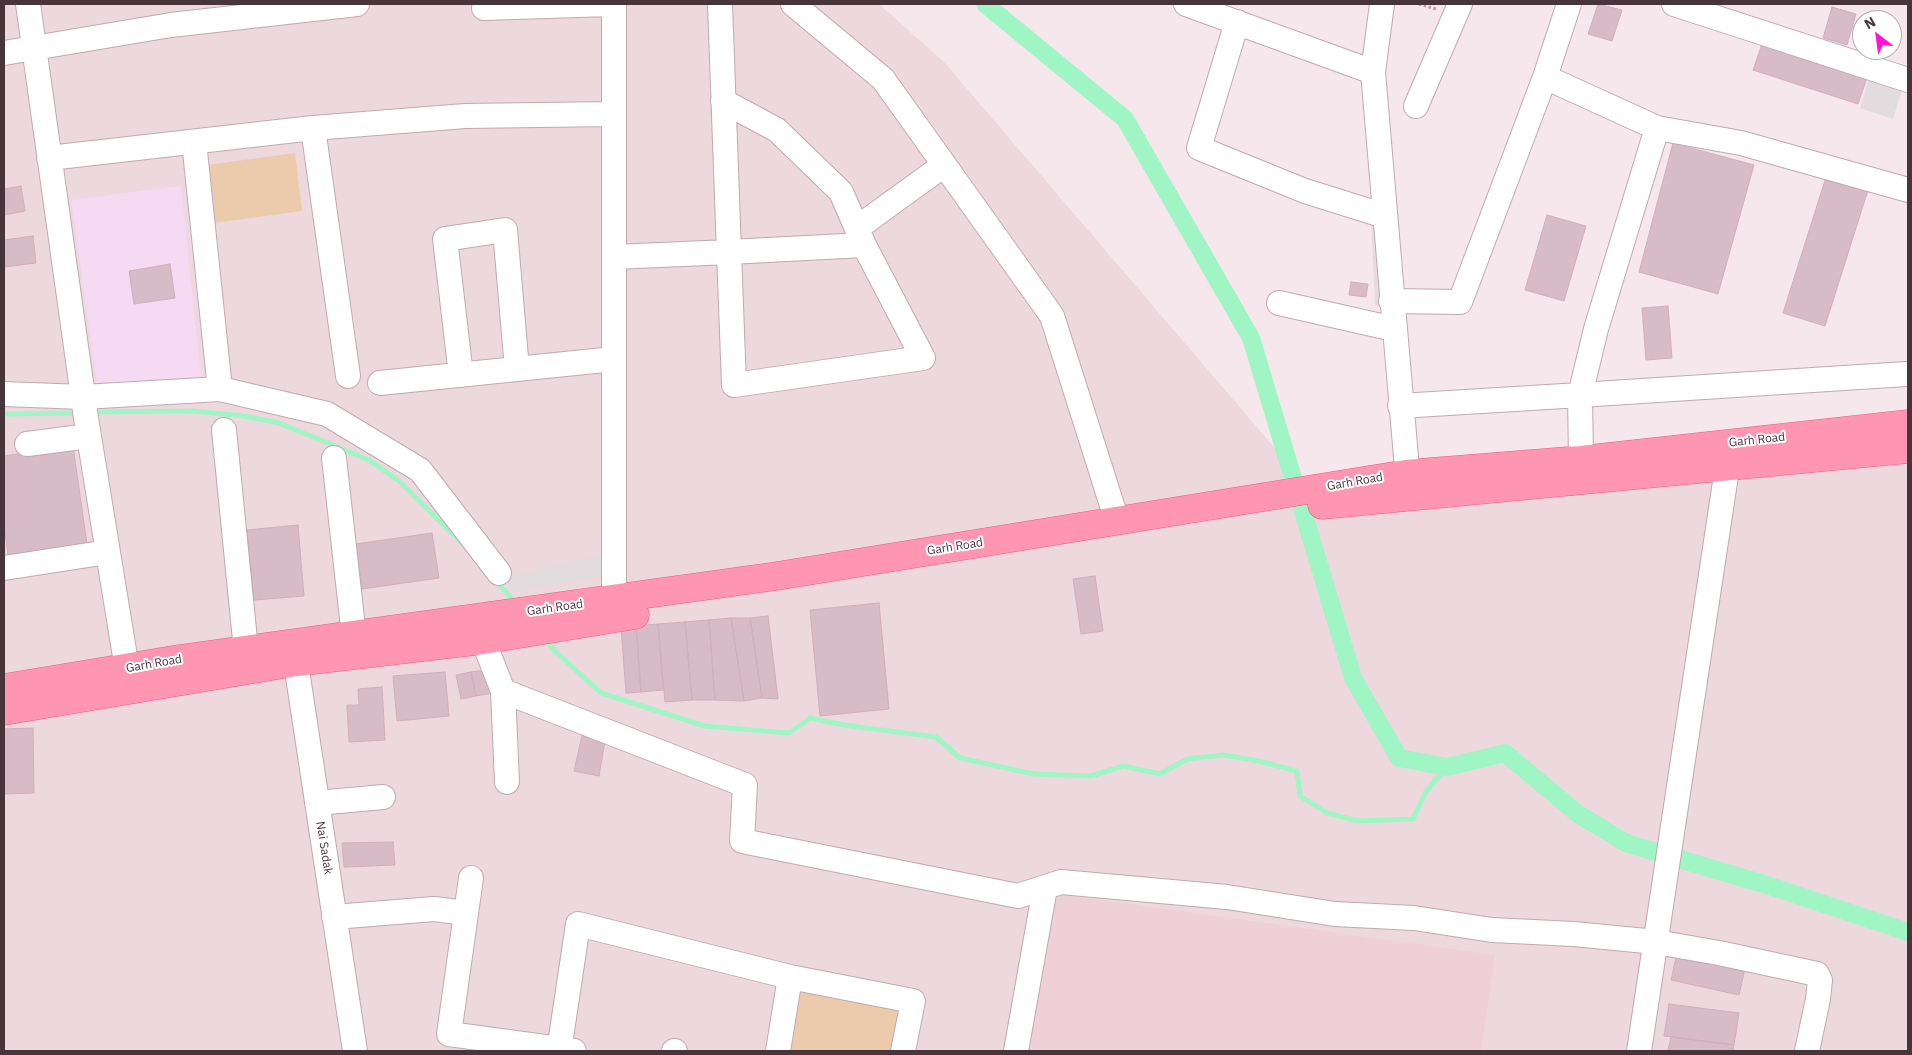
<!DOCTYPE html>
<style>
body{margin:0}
#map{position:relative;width:1912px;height:1055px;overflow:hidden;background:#f5e7eb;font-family:"IBM Plex Sans",sans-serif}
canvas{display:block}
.frame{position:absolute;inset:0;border:5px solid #48353c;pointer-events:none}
.north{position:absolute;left:1852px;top:10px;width:50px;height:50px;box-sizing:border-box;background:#fff;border:1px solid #b6aeb1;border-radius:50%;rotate:330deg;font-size:14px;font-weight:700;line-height:20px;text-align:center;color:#48353c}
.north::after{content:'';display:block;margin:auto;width:18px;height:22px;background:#ff14d6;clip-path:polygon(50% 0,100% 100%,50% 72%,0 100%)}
</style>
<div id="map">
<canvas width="1912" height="1055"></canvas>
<div class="frame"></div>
<div class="north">N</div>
</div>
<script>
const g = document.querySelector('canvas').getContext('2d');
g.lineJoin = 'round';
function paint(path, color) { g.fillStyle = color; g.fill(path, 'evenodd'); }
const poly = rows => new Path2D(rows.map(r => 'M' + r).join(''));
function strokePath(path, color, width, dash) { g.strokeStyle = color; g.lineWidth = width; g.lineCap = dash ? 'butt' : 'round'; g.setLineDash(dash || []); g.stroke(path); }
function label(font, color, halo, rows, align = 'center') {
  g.font = font + ' "IBM Plex Sans",sans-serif'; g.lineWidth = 4; g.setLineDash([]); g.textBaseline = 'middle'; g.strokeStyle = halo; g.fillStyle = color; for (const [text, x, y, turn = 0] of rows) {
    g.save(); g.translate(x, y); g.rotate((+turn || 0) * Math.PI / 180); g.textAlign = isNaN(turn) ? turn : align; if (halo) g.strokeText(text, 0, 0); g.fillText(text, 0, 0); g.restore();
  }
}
const residential = poly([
 [4,4,879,4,944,62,1315,495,1908,428,1908,1051,4,1051]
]);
const education = poly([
 [1052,893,1495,955,1481,1051,1028,1051]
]);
const medical = poly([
 [181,186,201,376,98,391,71,200]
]);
const green = poly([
 [295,153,302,211,214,223,207,165],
 [790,977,910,1016,903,1051,778,1051]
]);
const parking = poly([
 [1870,77,1903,87,1893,119,1860,108],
 [1371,218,1382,219,1387,307,1375,305],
 [600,555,605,576,513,592,505,577]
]);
const stream = poly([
 [92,412,193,411,244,416,279,423,369,460,399,481,463,544],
 [4,414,78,413],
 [495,579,516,604],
 [545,639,557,653,601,693,705,726,789,733,810,718,844,725,936,737,960,758,1034,774,1091,776,1123,766,1160,774,1187,759,1223,755,1259,761,1297,771,1300,796,1327,813,1358,821,1413,819,1426,791,1447,767]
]);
const canal = poly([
 [985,4,1125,119,1251,338,1353,678,1399,758,1447,767,1505,753,1578,814,1626,843,1767,885,1908,932]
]);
const building = poly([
 [1598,4,1622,10,1612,41,1588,34,1598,4],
 [1832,7,1856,14,1847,45,1823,38,1832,7],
 [1763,41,1868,75,1858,104,1753,70,1763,41],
 [1673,143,1754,165,1718,294,1639,272,1673,143],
 [1827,174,1869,187,1825,326,1783,313,1827,174],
 [21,186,25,211,4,215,4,189,21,186],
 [1547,215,1586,226,1564,301,1525,290,1547,215],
 [33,236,36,263,4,267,4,240,33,236],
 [170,264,175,298,134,304,129,271,170,264],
 [1351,282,1368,284,1366,297,1349,295,1351,282],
 [1668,306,1672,358,1646,360,1642,308,1668,306],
 [73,446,88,551,9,562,4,525,4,456,73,446],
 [298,525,304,596,254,600,247,530,298,525],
 [432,533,439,578,362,589,356,544,432,533],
 [1095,576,1103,631,1081,634,1073,579,1095,576],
 [879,603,889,709,820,716,810,610,879,603],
 [768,616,778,699,762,698,750,618,768,616],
 [731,618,744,701,715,700,709,620,731,618],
 [731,618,750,618,762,698,744,701,731,618],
 [709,620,715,700,692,700,685,622,709,620],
 [685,622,692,700,665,702,658,624,685,622],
 [658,624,663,690,641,692,636,626,658,624],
 [636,626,641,692,626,693,621,627,636,626],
 [487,670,493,693,476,696,471,672,487,670],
 [445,672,449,716,397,721,393,676,445,672],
 [471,672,476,696,461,699,456,675,471,672],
 [382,687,385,740,349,742,347,705,359,705,358,689,382,687],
 [33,728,34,793,4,794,4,729,33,728],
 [583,731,606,735,599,776,574,771,583,731],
 [393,842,395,865,344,867,342,843,393,842],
 [1677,953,1745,968,1739,995,1671,980,1677,953],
 [1669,1004,1739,1013,1734,1045,1664,1036,1669,1004],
 [1671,1037,1734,1045,1733,1051,1668,1051,1671,1037]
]);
const path = poly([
 [1419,4,1436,9]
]);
const minor = poly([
 [28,4,86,418,130,687],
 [793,4,883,79,1052,316,1117,521],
 [1186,4,1373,72],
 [1382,4,1373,72,1409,492],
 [1674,4,1908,80],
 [484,8,610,4],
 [1237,22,1199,148,1305,191,1385,216],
 [4,53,171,25,357,4],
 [1545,77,1657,128,1741,143,1908,190],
 [723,101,777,130,841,192,864,245],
 [1416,106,1460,4],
 [313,128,348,376],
 [1657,128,1596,329,1580,395,1906,374],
 [194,142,220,389],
 [49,158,313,128,465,116,614,114],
 [857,228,944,165],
 [614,257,729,252,864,245,923,358,734,385,729,252,720,4],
 [1391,301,1460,302,1545,77,1569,4],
 [1279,303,1394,329],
 [461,375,445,239,505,230,517,369],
 [380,383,614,359],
 [4,394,83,397,220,389,327,414,420,470,499,573],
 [1400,406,1580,395,1581,460],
 [224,430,246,650],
 [27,444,89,436],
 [334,458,354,636],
 [4,568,108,552],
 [614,599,614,4],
 [472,625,483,640,503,691,745,785,742,841,1018,896,1061,882,1227,897,1335,914,1414,918,1492,930,1574,934,1656,942,1719,953,1817,974,1820,980,1818,999,1807,1051],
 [293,644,355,1051],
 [503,691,507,782],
 [317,803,383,797],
 [471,878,449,1034,574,1051],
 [334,917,434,909,466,913],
 [559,1051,578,924,790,977,913,1001,903,1051],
 [674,1051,675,1051],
 [778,1051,790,977],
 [1016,1051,1045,888],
 [1639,1051,1730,449]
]);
const major = poly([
 [1322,505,1908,449],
 [4,688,179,659,777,576,1406,474,1581,460,1908,424],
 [4,711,296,662,483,640,635,615]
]);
const streetNames = [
 ["Garh Road",1757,440,-6],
 ["Garh Road",1355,482,-10],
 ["Garh Road",955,547,-9],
 ["Garh Road",555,608,-8],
 ["Garh Road",154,664,-10],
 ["Nai Sadak",324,848,81]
];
paint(residential, '#edd8de');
paint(education, '#efd0d8');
paint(medical, '#f6d9f2');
paint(green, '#eccbac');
paint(parking, '#e2dcdf');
strokePath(stream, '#9ff6c4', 5);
strokePath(canal, '#9ff6c4', 18);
paint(building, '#d7bbc6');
strokePath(building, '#d3aebb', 1);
strokePath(minor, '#c1a9b0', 26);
strokePath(major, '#ed5c84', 29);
strokePath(path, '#c499a7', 3, [2.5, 2.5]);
strokePath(minor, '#fff', 24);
strokePath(major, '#ff96b1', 28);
label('12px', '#48353c', '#fff', streetNames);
</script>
